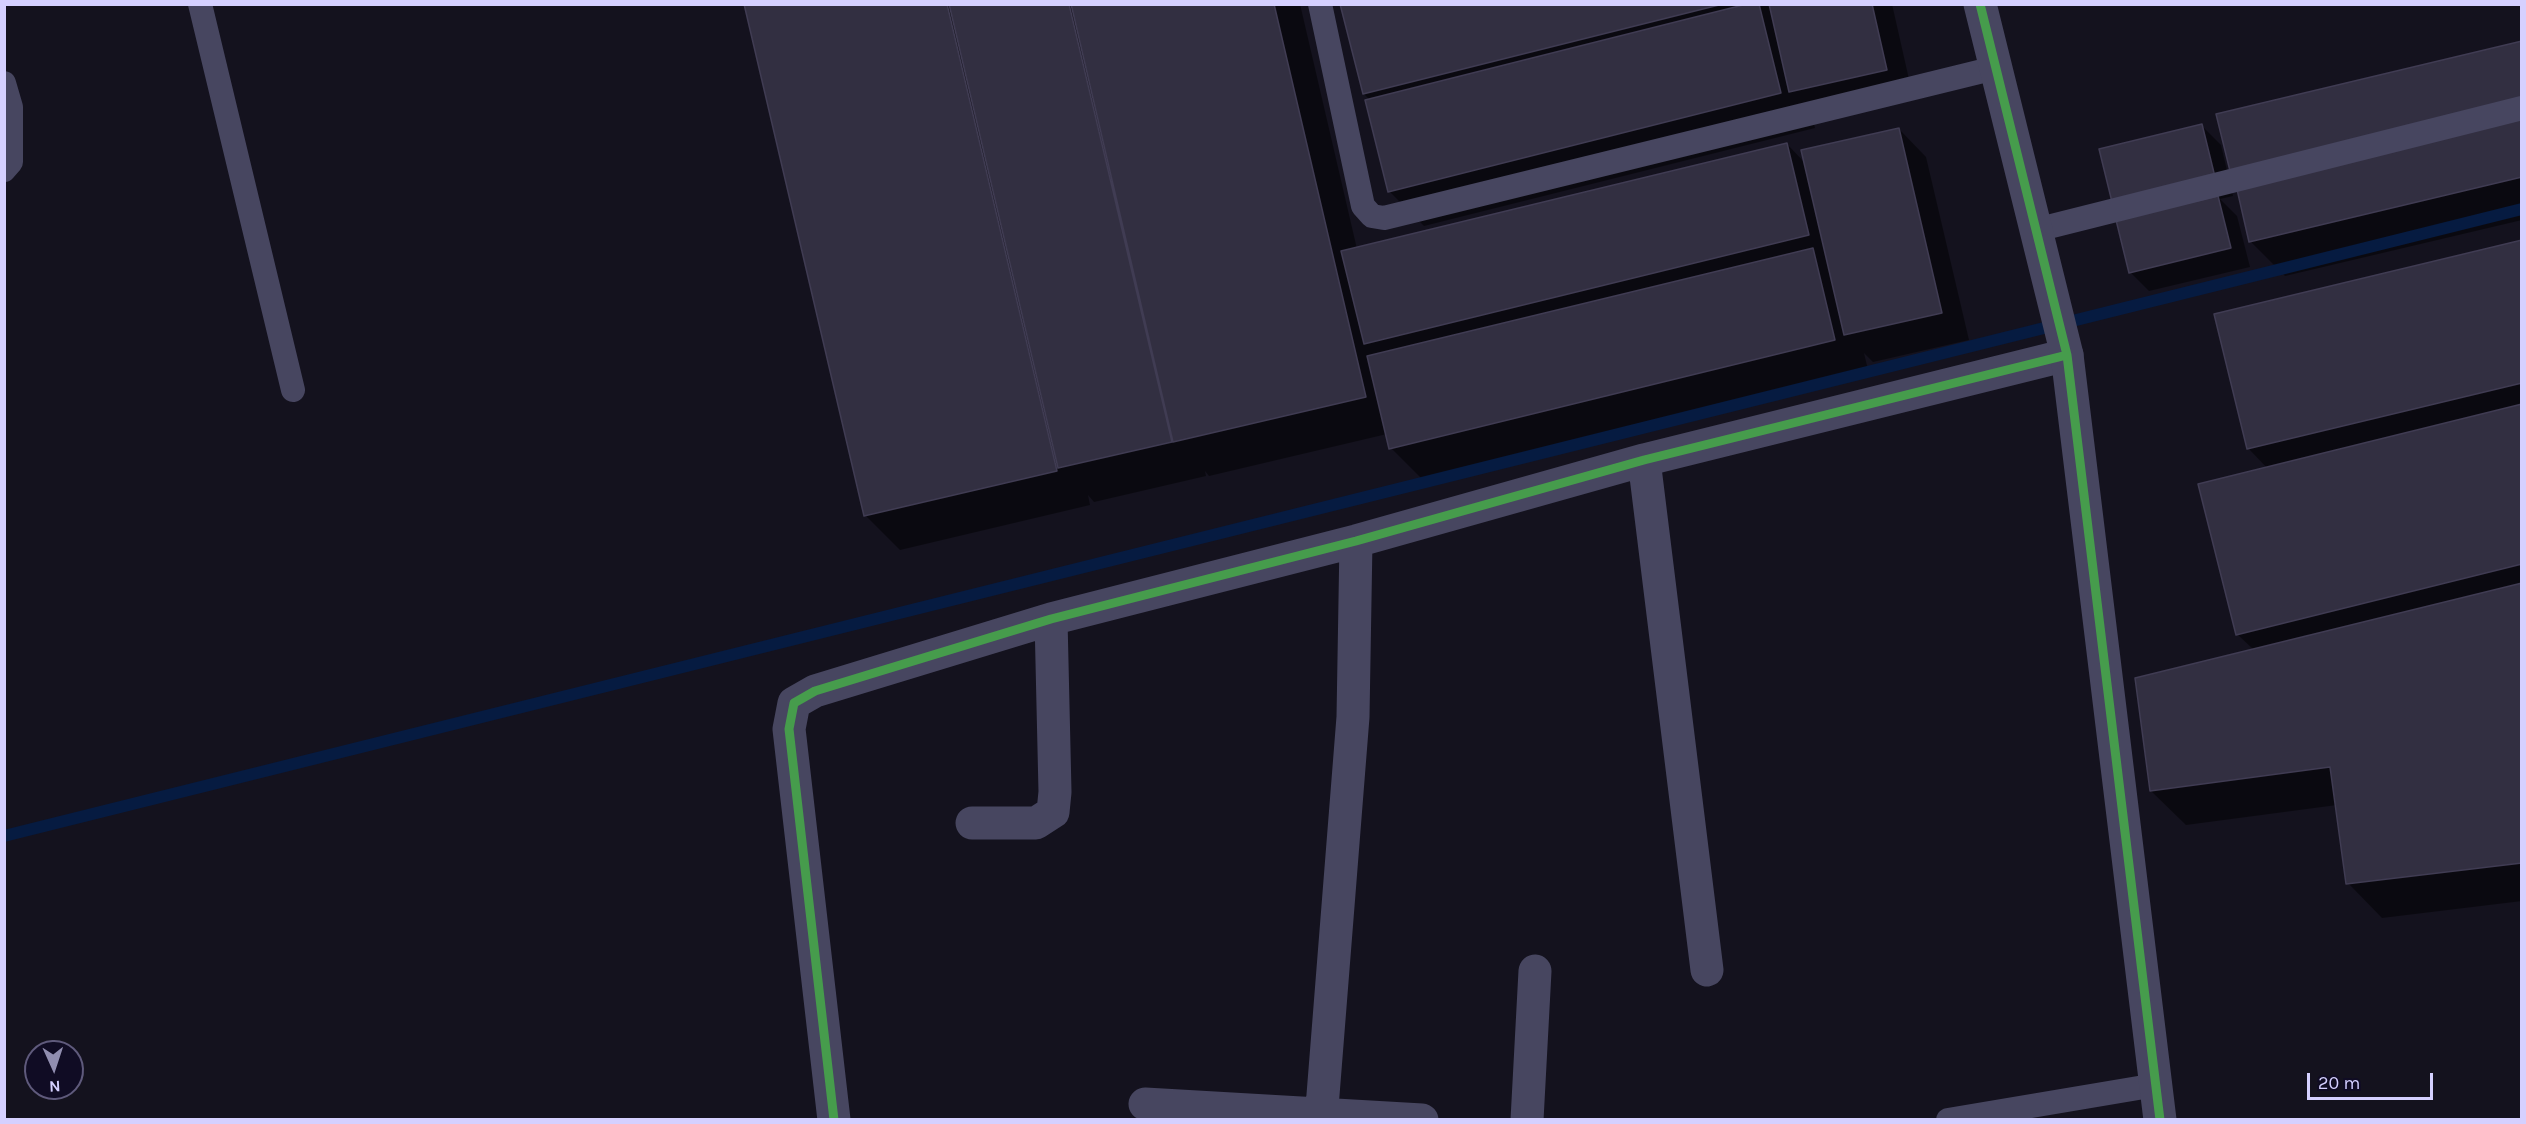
<!DOCTYPE html>
<style>
body{margin:0}
#map{position:relative;width:2526px;height:1124px;overflow:hidden;background:#14121e;font-family:Karla,sans-serif}
canvas{display:block}
.frame{position:absolute;inset:0;border:6px solid #d5d0ff;pointer-events:none}
.north{position:absolute;left:24px;top:1040px;width:60px;height:60px;box-sizing:border-box;background:#100c24;border:2px solid #5f5a7c;border-radius:50%;rotate:177deg;font-size:16px;font-weight:700;line-height:24px;text-align:center;color:#d5d0ff}
.north::after{content:'';display:block;margin:auto;width:21px;height:27px;background:#918eb0;clip-path:polygon(50% 0,100% 100%,50% 72%,0 100%)}
.scale{position:absolute;left:2307px;top:1073px;width:126px;height:27px;box-sizing:border-box;border:3px solid #d5d0ff;border-top:0;padding-left:8px;font-size:18px;line-height:21px;white-space:nowrap;color:#d5d0ff;-webkit-text-stroke:4px #100c24;paint-order:stroke}
</style>
<div id="map">
<canvas width="2526" height="1124"></canvas>
<div class="frame"></div>
<div class="north">N</div>
<div class="scale">20 m</div>
</div>
<script>
const g = document.querySelector('canvas').getContext('2d');
g.lineJoin = 'round';
function paint(path, color) { g.fillStyle = color; g.fill(path, 'evenodd'); }
const poly = rows => new Path2D(rows.map(r => 'M' + r).join(''));
function strokePath(path, color, width, dash) { g.strokeStyle = color; g.lineWidth = width; g.lineCap = dash ? 'butt' : 'round'; g.setLineDash(dash || []); g.stroke(path); }
const shadow = poly([
 [746,4,1300,4,1357,249,1787,144,1806,164,1899,129,1926,157,1969,340,1873,362,1864,353,1869,374,1425,482,1391,448,1387,434,1209,476,1205,471,1206,476,1094,502,1088,495,1090,505,900,550,865,515],
 [1341,4,1892,4,1913,97,1811,112,1815,128,1424,226,1390,192,1370,100,1364,94],
 [2522,43,2522,220,2285,276,2250,241],
 [2202,126,2221,145,2233,196,2220,199,2237,216,2250,267,2149,291,2130,272],
 [2522,241,2522,901,2382,918,2348,883,2337,805,2186,825,2151,791,2254,650,2237,634,2268,469,2248,448]
]);
const stream = poly([
 [4,836,2522,209]
]);
const building = poly([
 [744,4,947,4,1057,471,864,516,744,4],
 [949,4,1069,4,1172,442,1058,468,949,4],
 [1071,4,1274,4,1366,397,1173,442,1071,4],
 [1340,4,1723,4,1363,94,1340,4],
 [1747,4,1759,4,1781,93,1388,192,1365,100,1747,4],
 [1769,4,1872,4,1887,70,1789,92,1769,4],
 [2522,41,2522,101,2230,171,2216,114,2522,41],
 [2522,117,2522,177,2249,242,2236,185,2522,117],
 [2202,124,2215,177,2112,202,2099,149,2202,124],
 [1899,128,1942,313,1844,335,1801,150,1899,128],
 [1787,143,1809,235,1364,344,1341,251,1787,143],
 [2218,196,2231,248,2129,273,2116,220,2218,196],
 [2522,240,2522,383,2247,449,2214,314,2522,240],
 [1813,248,1835,340,1389,449,1367,356,1813,248],
 [2522,404,2522,564,2236,635,2198,484,2522,404],
 [2522,583,2522,863,2346,884,2330,767,2150,791,2135,678,2522,583]
]);
const service = poly([
 [200,4,293,390],
 [1320,4,1363,206,1372,216,1384,218,1995,68],
 [4,83,11,107,11,162,4,170],
 [2036,230,2522,108],
 [1948,1120,2156,1085]
]);
const minor = poly([
 [1644,460,1707,970],
 [972,823,1036,823,1053,812,1055,792,1051,619],
 [1145,1104,1422,1120],
 [834,1120,789,729,794,703,815,691,1051,619,1356,541,1644,460,2067,355],
 [1321,1120,1353,717,1356,541],
 [1527,1120,1535,971]
]);
const tertiary = poly([
 [1980,4,2067,355,2160,1120]
]);
const cycleway = poly([
 [1980,4,2067,355,2160,1120],
 [834,1120,789,729,794,703,815,691,1051,619,1356,541,1644,460,2067,355]
]);
paint(shadow, '#0007');
strokePath(stream, '#061b41', 12);
paint(building, '#322f41');
strokePath(building, '#403c53', 1.5);
strokePath(service, '#474660', 24);
strokePath(minor, '#474660', 33);
strokePath(tertiary, '#474660', 33);
strokePath(cycleway, '#469c4c', 9);
</script>
